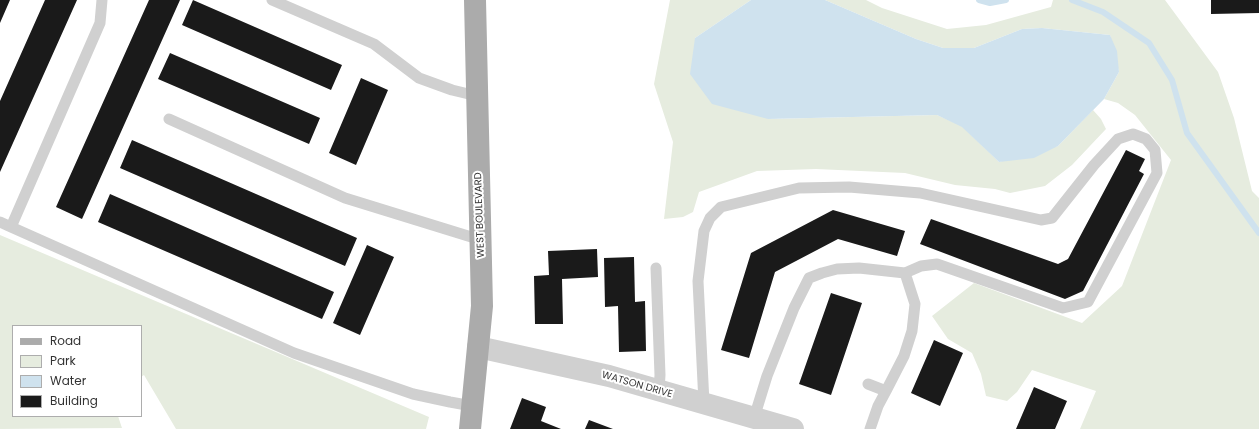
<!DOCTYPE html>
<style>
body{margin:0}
#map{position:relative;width:1259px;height:429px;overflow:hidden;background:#fff;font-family:Poppins,sans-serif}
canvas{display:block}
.legend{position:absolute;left:12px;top:325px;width:130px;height:92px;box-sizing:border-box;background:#fff;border:1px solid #adadad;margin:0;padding:5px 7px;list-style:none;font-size:12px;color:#333}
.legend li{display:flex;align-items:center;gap:8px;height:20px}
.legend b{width:20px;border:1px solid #adadad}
</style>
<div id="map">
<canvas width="1259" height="429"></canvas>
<ul class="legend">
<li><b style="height:5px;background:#ababab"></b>Road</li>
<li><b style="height:11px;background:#e6ecdf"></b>Park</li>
<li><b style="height:11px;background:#cfe2ee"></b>Water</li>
<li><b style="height:11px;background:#1a1a1a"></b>Building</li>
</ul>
</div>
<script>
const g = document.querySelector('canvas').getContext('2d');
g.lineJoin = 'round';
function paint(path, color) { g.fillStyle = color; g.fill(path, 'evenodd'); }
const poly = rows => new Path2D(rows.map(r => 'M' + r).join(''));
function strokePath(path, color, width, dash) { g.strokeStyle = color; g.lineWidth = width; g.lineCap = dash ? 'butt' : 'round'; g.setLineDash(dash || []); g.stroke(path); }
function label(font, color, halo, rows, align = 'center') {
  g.font = font + ' Poppins,sans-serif'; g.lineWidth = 4; g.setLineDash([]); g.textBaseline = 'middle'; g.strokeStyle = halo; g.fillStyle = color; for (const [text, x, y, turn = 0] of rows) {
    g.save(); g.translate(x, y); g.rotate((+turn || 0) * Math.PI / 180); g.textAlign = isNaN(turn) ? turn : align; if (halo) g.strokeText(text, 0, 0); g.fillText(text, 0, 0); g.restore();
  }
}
const green = poly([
 [670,0,751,0,695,38,768,119,937,115,962,126,999,162,1058,146,1093,110,1101,119,1106,129,1072,165,1045,186,1010,193,995,189,955,185,905,173,816,169,757,171,699,192,693,212,683,217,664,219,673,142,654,84],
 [825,0,866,0,882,8,947,29,986,25,1051,7,1053,0,1165,0,1218,72,1234,118,1252,191,1259,198,1259,429,1080,429,1096,391,1032,370,1017,392,1007,401,986,396,981,374,972,353,948,339,932,316,974,283,1082,323,1122,286,1171,160,1135,115,1118,103,1104,99,1119,72,1110,35,1042,28,1022,29,974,48,943,48,916,39],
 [0,235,429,417,426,429,176,429,144,375,141,377,141,326,13,326,13,416,118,416,122,428,0,429]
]);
const water = poly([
 [751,0,825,0,916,39,943,48,974,48,1022,29,1042,28,1110,35,1117,51,1119,72,1104,99,1058,146,1034,158,999,162,962,127,937,115,768,119,712,104,690,74,695,38]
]);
const stream = poly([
 [979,0,990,3,1006,0],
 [1072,0,1103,12,1149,43,1172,80,1187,133,1259,233]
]);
const building = poly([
 [0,0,10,0,0,23],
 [45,0,77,0,0,172,0,101],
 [149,0,180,0,82,219,56,207],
 [193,0,342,65,331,90,182,25],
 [1211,0,1259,0,1259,13,1211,14],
 [170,53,320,118,309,144,158,79],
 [361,78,388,90,356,165,329,153],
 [132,140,357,238,345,266,120,168],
 [1126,150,1145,159,1139,171,1144,174,1083,291,1065,299,920,244,931,219,1058,264,1068,259],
 [110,194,334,292,322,319,98,222],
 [833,210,905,231,897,256,838,239,775,272,749,358,721,350,751,253],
 [367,245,394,257,360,335,333,323],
 [597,249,598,277,562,279,563,324,535,324,534,276,549,275,548,251],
 [634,257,635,302,645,301,646,351,619,352,618,306,605,307,604,258],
 [831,293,862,303,831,395,799,384],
 [934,340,963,353,940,406,911,393],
 [1034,387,1067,401,1055,429,1016,429],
 [522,398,546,407,541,421,561,429,510,429],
 [589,420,613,429,585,429]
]);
const service = poly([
 [102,0,100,23,11,227,294,353,413,394,450,402,472,406],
 [272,0,374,44,419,78,452,90,477,96],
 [169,119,345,198,481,240],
 [0,222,11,227],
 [656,268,660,375,659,391],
 [868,384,886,391,904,356,912,331,915,304,905,273],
 [704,403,698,281,704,231,710,218,721,207,799,188,849,187,920,193,1041,220,1052,218,1094,165,1118,139,1133,134,1146,139,1155,150,1157,173,1088,302,1063,308,937,264,921,266,905,273,859,268,837,269,822,273,809,278,794,308,767,376,754,418],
 [870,429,878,406,886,391]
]);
const minor = poly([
 [478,347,609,376,793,429]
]);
const primary = poly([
 [470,429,482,306,475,0]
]);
const streetNames = [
 ["WEST BOULEVARD",480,215,-92],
 ["WATSON DRIVE",637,385,16]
];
paint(green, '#e6ecdf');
paint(water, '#cfe2ee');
strokePath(stream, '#cfe2ee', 6);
paint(building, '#1a1a1a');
strokePath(service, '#d0d0d0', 11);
strokePath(minor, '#d0d0d0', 22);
strokePath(primary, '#ababab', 22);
label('10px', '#333', '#fff', streetNames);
</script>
